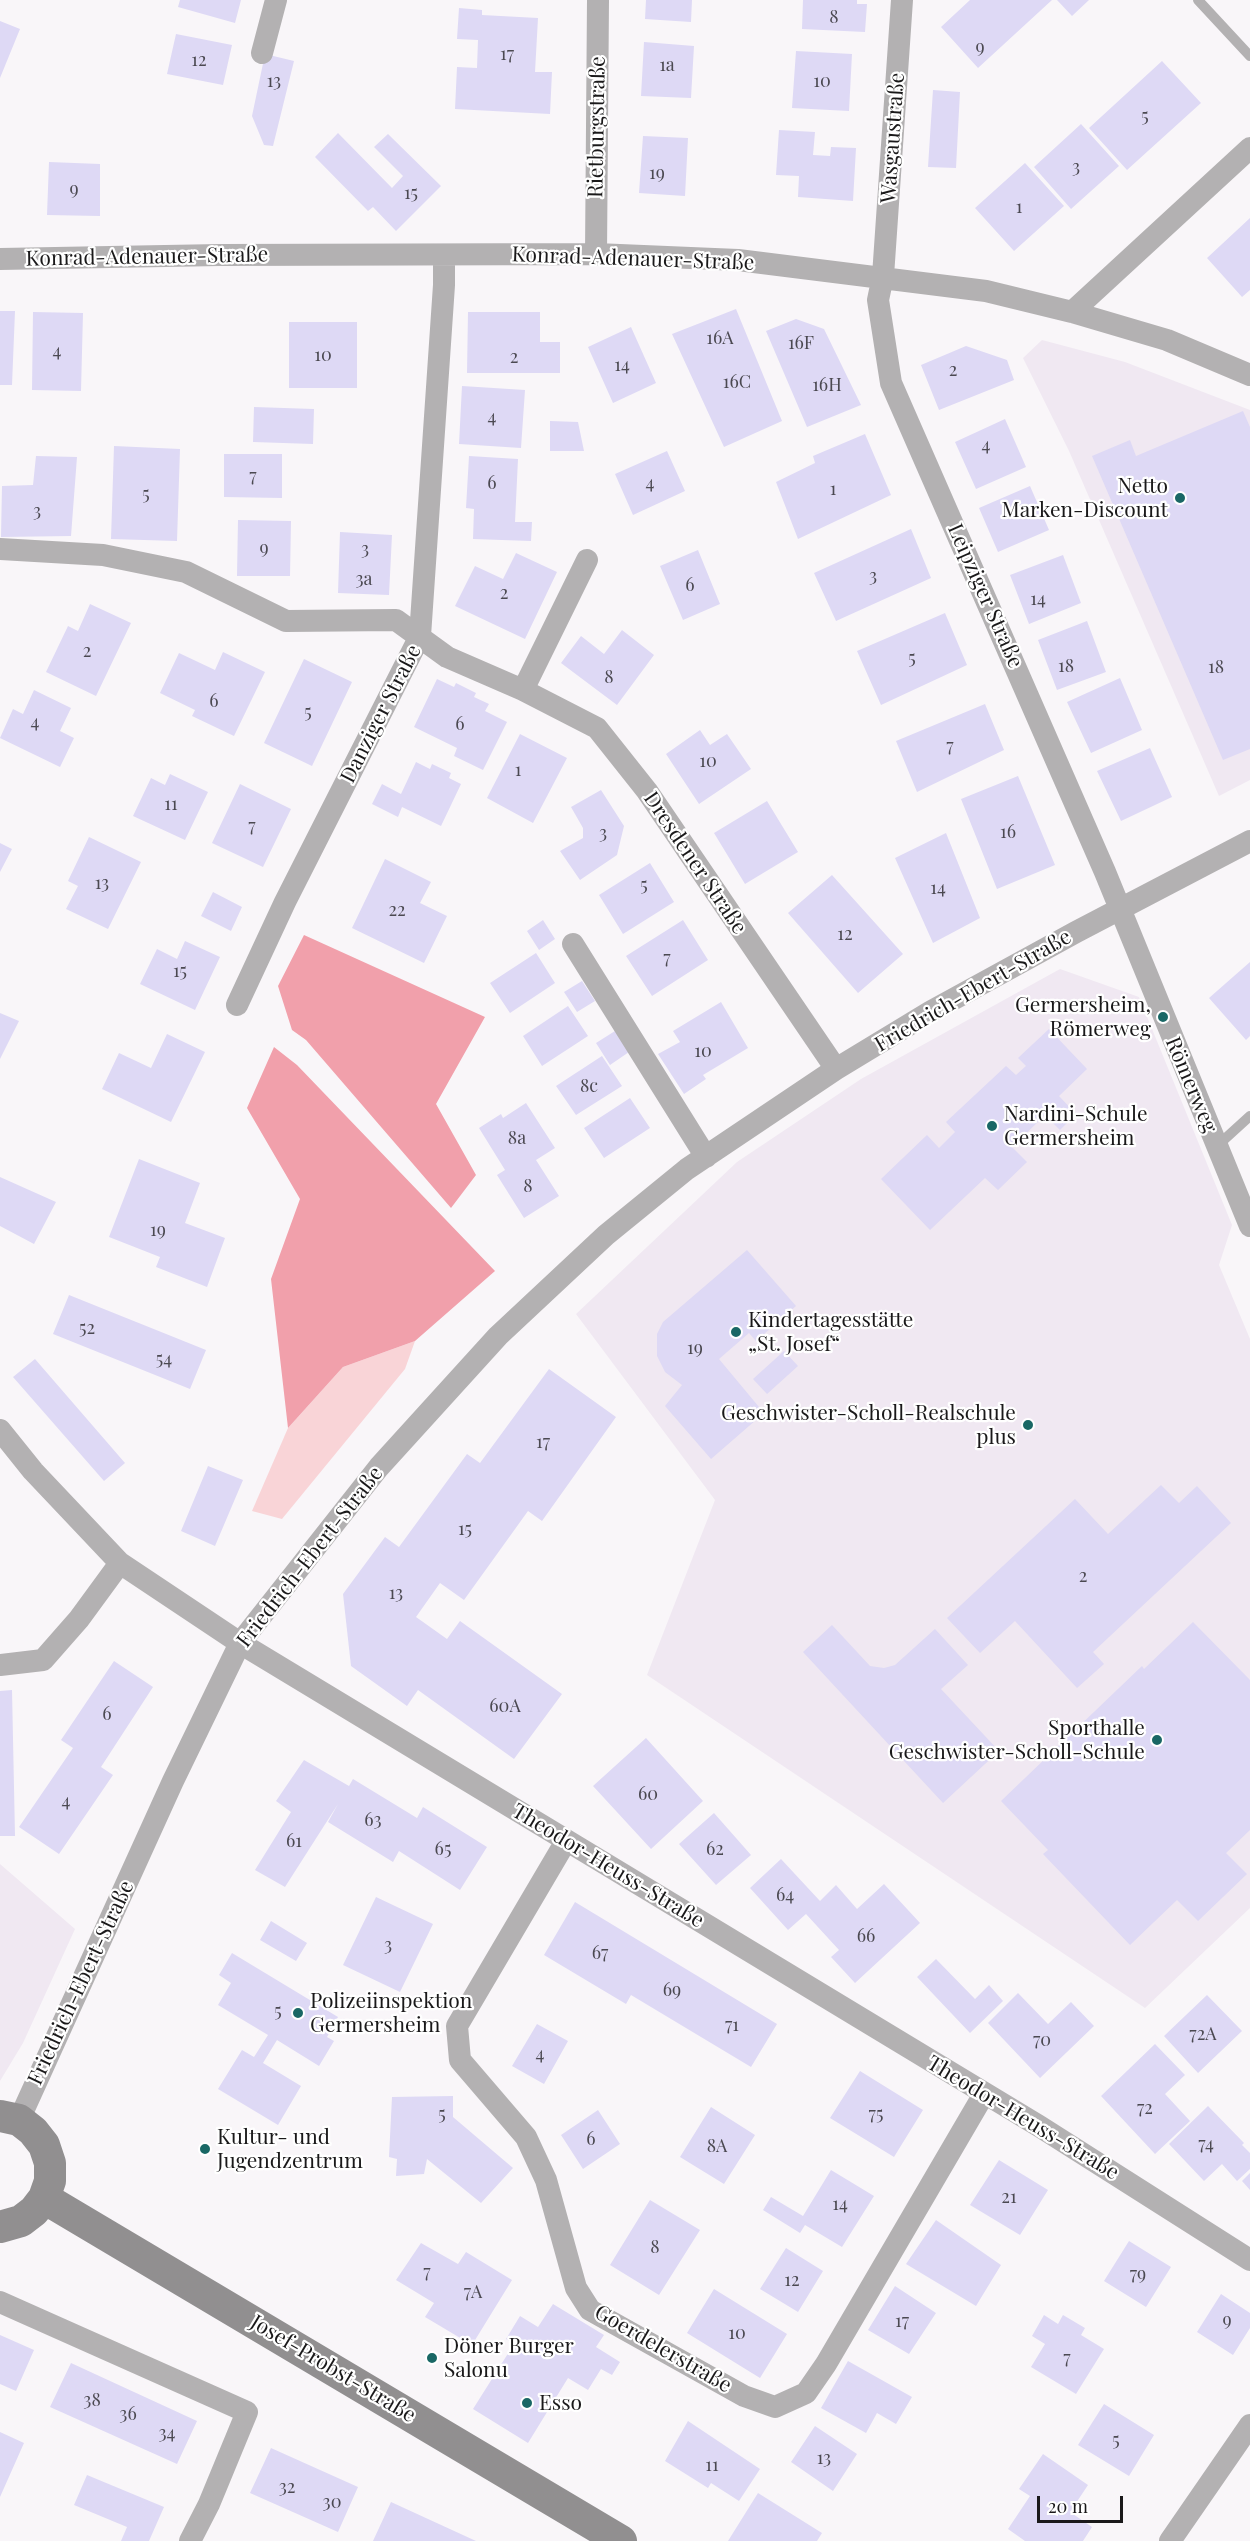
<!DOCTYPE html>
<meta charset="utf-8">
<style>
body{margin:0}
#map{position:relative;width:1250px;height:2541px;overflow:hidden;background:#f9f6f9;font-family:"Playfair Display",serif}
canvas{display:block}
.scale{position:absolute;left:1037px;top:2496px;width:86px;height:27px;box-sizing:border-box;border:3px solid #1a191a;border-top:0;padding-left:8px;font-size:18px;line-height:21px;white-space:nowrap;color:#1a191a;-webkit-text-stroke:4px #fff;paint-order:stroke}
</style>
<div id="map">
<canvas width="1250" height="2541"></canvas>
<div class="scale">20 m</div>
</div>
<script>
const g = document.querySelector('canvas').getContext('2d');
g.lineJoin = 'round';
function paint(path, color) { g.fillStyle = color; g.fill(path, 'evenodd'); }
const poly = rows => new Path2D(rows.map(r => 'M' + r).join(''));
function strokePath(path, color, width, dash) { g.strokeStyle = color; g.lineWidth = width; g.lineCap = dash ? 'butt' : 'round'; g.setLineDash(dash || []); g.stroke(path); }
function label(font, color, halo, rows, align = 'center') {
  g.font = font + ' "Playfair Display",serif'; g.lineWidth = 4.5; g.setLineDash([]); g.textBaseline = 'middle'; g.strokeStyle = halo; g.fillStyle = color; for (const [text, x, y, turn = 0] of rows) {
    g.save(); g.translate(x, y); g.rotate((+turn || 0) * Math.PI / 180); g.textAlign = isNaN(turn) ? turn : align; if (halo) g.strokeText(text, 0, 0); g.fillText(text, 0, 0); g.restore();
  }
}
const built = poly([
 [1042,340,1125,362,1250,410,1250,780,1219,796,1069,451,1023,358],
 [1060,969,1139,997,1232,1225,1219,1265,1250,1339,1250,1908,1145,2008,647,1675,715,1500,576,1314,737,1162,861,1079],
 [0,1864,75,1929,23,2043,0,2081]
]);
const green = poly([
 [415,1341,405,1369,282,1519,252,1511,288,1428,343,1367]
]);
const forest = poly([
 [304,935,485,1017,436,1104,476,1175,451,1208,306,1040,292,1030,278,986],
 [274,1047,297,1065,495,1271,415,1341,343,1367,288,1428,271,1279,300,1199,247,1108]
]);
const building = poly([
 [180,0,241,0,235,23,178,7],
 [646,0,692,0,691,22,645,19],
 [803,0,857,0,857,4,867,4,865,32,802,29],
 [970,0,1052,0,978,68,941,27],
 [1057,0,1089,0,1072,16],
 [459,8,482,10,482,15,538,18,535,72,552,72,550,114,455,109,457,67,477,68,478,40,457,39],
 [0,21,20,29,0,78],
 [176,34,232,45,223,85,167,74],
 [644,42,694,46,691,98,641,96],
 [796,51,852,54,849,111,792,108],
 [265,54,294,61,273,146,264,145,252,116],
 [1162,61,1201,103,1127,170,1089,128],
 [933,90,960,92,956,168,928,167],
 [1081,124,1119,166,1071,209,1034,167],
 [779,130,815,132,813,155,830,156,831,147,856,148,853,201,798,197,799,176,776,175],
 [338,133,392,188,403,176,374,147,388,134,441,186,396,231,373,207,368,211,315,157],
 [643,136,688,138,685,196,639,193],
 [49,162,100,164,100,216,47,215],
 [1025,163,1064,206,1014,251,975,208],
 [1250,218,1250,290,1242,297,1207,258],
 [736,309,782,421,724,447,672,334],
 [0,311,15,311,12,385,0,385],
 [33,312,83,313,81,391,32,390],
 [468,312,540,312,540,342,560,342,560,373,467,373],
 [796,319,824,329,861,405,807,427,766,331],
 [289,322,357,322,357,388,289,388],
 [631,327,656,383,613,403,588,347],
 [966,346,1007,360,1014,380,939,410,921,365],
 [462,386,525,390,521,448,459,444],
 [254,407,314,409,313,444,253,442],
 [1243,411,1250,427,1250,749,1223,760,1092,456,1130,440,1136,456],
 [1005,419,1026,467,976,489,955,442],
 [550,421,578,422,584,451,550,451],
 [865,434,891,495,798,539,776,482,815,463,813,456],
 [114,446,180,449,177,541,111,539],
 [667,451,685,491,633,515,615,474],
 [224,454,282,454,282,498,224,497],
 [36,456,77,457,71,536,1,537,2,486,33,485],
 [469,456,518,459,515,522,532,522,531,541,473,539,474,509,466,508],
 [1030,486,1049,530,998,552,979,508],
 [238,520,291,521,290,576,237,576],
 [911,529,931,578,836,621,814,573],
 [340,532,392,535,389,595,338,593],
 [698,550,720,604,683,620,660,566],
 [516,553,557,572,525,639,455,606,475,566,503,579],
 [1063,555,1081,603,1029,624,1010,575],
 [90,604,131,623,96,696,46,672,68,626,78,631],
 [945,613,967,665,881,705,857,651],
 [1087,621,1106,672,1057,690,1038,640],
 [622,630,654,655,617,705,561,663,581,636,604,654],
 [223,652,265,672,234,736,192,716,195,710,160,693,179,653,215,670],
 [304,659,352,682,312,766,264,743],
 [1120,678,1142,730,1091,753,1067,702],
 [437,679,454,687,456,683,476,693,474,697,489,704,485,711,507,722,483,770,454,756,457,748,414,727],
 [34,690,71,708,60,731,74,738,60,767,0,738,13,709,23,714],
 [985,704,1004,750,917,792,896,741],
 [700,730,710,745,727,734,751,769,699,804,666,754],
 [520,734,567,758,533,823,487,798],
 [1150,748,1172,797,1121,821,1097,771],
 [416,762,430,769,432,764,451,773,449,778,461,784,441,826,402,807,398,817,372,804,382,784,401,794],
 [170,774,208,792,185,840,133,816,151,778,165,785],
 [1018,776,1055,865,997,889,961,799],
 [240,784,291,809,263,867,212,843],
 [601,790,624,826,617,855,580,880,560,851,583,838,583,828,571,807],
 [767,801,798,852,745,884,714,833],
 [946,833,980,918,933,943,895,858],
 [89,837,141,862,108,929,66,909,78,886,68,881],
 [0,843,12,849,0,872],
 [385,859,431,882,420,903,447,916,424,963,352,928],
 [650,863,674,902,623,934,599,895],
 [832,875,903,954,858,993,788,913],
 [213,892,242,907,231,931,201,916],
 [543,920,555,939,539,950,527,931],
 [683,920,708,960,652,996,626,956],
 [185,941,220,957,195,1010,140,984,157,949,177,959],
 [536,953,555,983,510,1013,490,983],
 [1250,962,1250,1036,1246,1040,1209,998],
 [582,981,595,1001,577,1012,564,992],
 [721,1002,748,1048,703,1075,706,1079,684,1094,658,1054,680,1042,673,1031],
 [568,1006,588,1036,542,1066,523,1036],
 [0,1013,19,1021,0,1059],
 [1049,1029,1087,1069,1059,1096,1076,1114,1060,1130,1045,1115,1012,1147,1027,1162,998,1190,985,1178,930,1230,881,1179,927,1135,939,1148,955,1132,946,1122,1006,1066,1016,1075,1026,1066,1018,1058],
 [615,1031,629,1052,610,1065,596,1043],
 [167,1034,205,1052,171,1122,102,1089,119,1053,151,1068],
 [602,1056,622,1086,576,1115,556,1086],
 [630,1098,650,1128,604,1158,584,1128],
 [526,1103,555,1148,536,1160,559,1196,524,1218,497,1175,505,1170,479,1128,501,1114,503,1118],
 [139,1159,200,1183,185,1223,225,1238,207,1287,156,1267,160,1257,109,1237],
 [0,1177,56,1202,34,1244,0,1226],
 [747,1250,796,1306,756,1341,749,1333,719,1359,764,1413,711,1459,665,1406,682,1385,665,1372,657,1356,657,1334,663,1322],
 [69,1295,206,1350,190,1389,53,1334],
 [784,1351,798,1366,767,1394,753,1379],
 [35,1359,125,1463,104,1481,13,1377],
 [549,1369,616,1417,542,1521,528,1511,464,1600,440,1583,416,1617,447,1639,460,1621,562,1694,514,1759,418,1690,407,1706,351,1666,343,1594,385,1537,399,1547,467,1454,480,1463],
 [208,1466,243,1480,215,1546,181,1531],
 [1161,1485,1179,1503,1197,1486,1231,1523,1093,1652,1104,1664,1077,1688,1015,1621,980,1653,947,1618,1075,1499,1108,1534],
 [1193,1622,1250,1680,1250,1830,1226,1853,1247,1874,1198,1921,1177,1900,1130,1945,1043,1854,1048,1850,1001,1801,1142,1666,1144,1669],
 [832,1625,870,1666,884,1668,895,1665,935,1629,968,1665,941,1689,999,1751,943,1803,803,1652],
 [114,1661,153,1687,101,1767,113,1775,59,1854,19,1827,73,1748,61,1740],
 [12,1690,15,1836,0,1836,0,1691],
 [646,1738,703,1801,651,1849,593,1786],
 [304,1760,349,1786,353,1779,417,1818,423,1807,487,1847,460,1890,399,1851,393,1862,328,1822,338,1804,285,1887,255,1870,291,1812,276,1801],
 [714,1813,751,1855,716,1885,679,1844],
 [781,1859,820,1901,836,1885,857,1909,884,1884,920,1923,855,1983,831,1957,839,1950,806,1914,788,1930,750,1888],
 [376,1897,433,1924,400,1992,343,1965],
 [575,1902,777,2024,751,2067,631,1995,626,2004,544,1955],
 [271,1921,307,1943,296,1961,260,1940],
 [232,1953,338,2017,327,2037,334,2041,319,2066,277,2040,263,2063,301,2086,278,2125,218,2089,242,2050,254,2057,268,2035,218,2005,231,1983,219,1975],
 [936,1959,975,1999,989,1985,1003,2001,970,2033,917,1977],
 [1018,1993,1048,2024,1071,2002,1094,2026,1040,2078,988,2023],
 [1207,1995,1242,2031,1198,2073,1164,2036],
 [537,2024,568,2041,544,2084,512,2066],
 [1155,2044,1185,2075,1165,2094,1190,2121,1155,2154,1101,2096],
 [860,2071,923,2110,894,2157,830,2118],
 [453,2096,453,2117,513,2168,481,2203,427,2159,424,2174,396,2176,397,2159,389,2157,392,2097],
 [1208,2106,1244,2143,1242,2145,1250,2153,1250,2169,1237,2181,1222,2164,1204,2181,1169,2144],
 [711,2107,755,2135,724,2184,680,2157],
 [598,2110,620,2144,583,2169,561,2135],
 [999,2160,1048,2190,1020,2235,970,2205],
 [831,2170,874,2196,842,2247,805,2225,800,2233,763,2210,771,2197,803,2216],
 [1250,2173,1250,2190,1242,2181],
 [650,2200,700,2230,659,2295,610,2265],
 [936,2220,1001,2265,976,2306,906,2264],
 [1129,2241,1171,2267,1146,2307,1104,2281],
 [421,2243,458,2264,466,2252,512,2280,472,2345,425,2317,434,2303,396,2280],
 [786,2248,823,2271,798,2312,760,2289],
 [895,2286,936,2313,909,2354,868,2330],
 [714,2289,787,2334,760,2378,687,2333],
 [1221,2294,1250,2313,1250,2328,1233,2355,1197,2332],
 [553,2304,604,2335,596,2347,620,2362,612,2375,601,2369,588,2390,568,2378,528,2443,473,2409,514,2344,506,2339,520,2316,538,2327],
 [1044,2315,1058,2324,1063,2315,1085,2328,1081,2335,1104,2349,1076,2394,1031,2367,1045,2344,1032,2336],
 [0,2335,34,2350,16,2391,0,2384],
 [848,2361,912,2397,896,2424,877,2413,866,2433,821,2408],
 [71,2363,197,2421,177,2464,50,2407],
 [1104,2404,1154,2435,1129,2476,1078,2445],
 [688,2421,760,2469,739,2501,711,2483,708,2488,665,2461],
 [815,2426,857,2454,833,2491,791,2462],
 [0,2432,24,2443,0,2497],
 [271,2448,358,2487,338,2532,250,2493],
 [1043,2454,1088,2485,1070,2512,1092,2527,1083,2541,1025,2541,1008,2529,1030,2496,1019,2489],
 [87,2475,164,2507,149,2541,121,2541,127,2527,74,2505],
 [758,2493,822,2533,817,2541,728,2541],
 [391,2502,476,2541,373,2541]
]);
const lane = poly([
 [1198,0,1250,56],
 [1217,1146,1250,1116]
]);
const street = poly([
 [902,0,883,276,878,300,891,383,1105,872,1250,1226],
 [262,53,276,0],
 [596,254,598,0],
 [0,259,220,255,596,254,738,260,986,291,1072,312,1167,340,1250,375],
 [1072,312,1250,148],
 [0,549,103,555,186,572,286,621,396,620,447,657,523,690,597,728,647,791,836,1069],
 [523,690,587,560],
 [573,944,706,1157],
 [237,1005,285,902,420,636,444,285,444,256],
 [0,1430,33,1471,120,1563,240,1643,1039,2126,1250,2260],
 [0,1665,43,1660,79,1619,120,1563],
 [566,1841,457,2026,460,2060,526,2137,546,2180,576,2288,590,2310,744,2396,775,2407,806,2393,826,2364,984,2094],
 [19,2120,173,1781,240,1643,379,1467,498,1336,606,1235,687,1169,836,1069,930,1012,1076,932,1250,841],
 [0,2302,247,2412,209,2504,190,2541],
 [1170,2541,1250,2425]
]);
const secondary = poly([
 [0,2116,19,2120,33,2131,44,2145,50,2163,50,2181,44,2198,34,2211,21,2221,0,2227],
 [44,2198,621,2541]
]);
const markers = [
 [1180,498,6,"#196765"],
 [1163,1017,6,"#196765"],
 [992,1126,6,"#196765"],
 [736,1332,6,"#196765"],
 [1028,1425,6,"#196765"],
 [1157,1740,6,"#196765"],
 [298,2013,6,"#196765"],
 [205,2149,6,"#196765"],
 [432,2358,6,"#196765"],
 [527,2403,6,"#196765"]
];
const numberNames = [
 ["8",834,17],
 ["9",980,47],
 ["17",507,54],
 ["12",199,60],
 ["1a",667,65],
 ["13",274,81],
 ["10",822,81],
 ["5",1145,116],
 ["3",1076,167],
 ["19",657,173],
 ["9",74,189],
 ["15",411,193],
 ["1",1019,207],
 ["16A",720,338],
 ["16F",801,343],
 ["4",57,351],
 ["10",323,355],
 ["2",514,357],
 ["14",622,365],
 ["2",953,370],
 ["16C",737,382],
 ["16H",827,385],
 ["4",492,417],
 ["4",986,445],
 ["7",253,476],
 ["6",492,483],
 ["4",650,483],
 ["1",833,489],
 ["5",146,494],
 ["3",37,511],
 ["9",264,548],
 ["3",365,549],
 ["3",873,576],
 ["3a",364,579],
 ["6",690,585],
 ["2",504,593],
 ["14",1038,599],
 ["2",87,651],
 ["5",912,658],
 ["18",1066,666],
 ["18",1216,667],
 ["8",609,677],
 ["6",214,701],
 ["5",308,712],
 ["4",35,722],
 ["6",460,724],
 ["7",950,746],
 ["10",708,761],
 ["1",518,770],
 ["11",171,804],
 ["7",252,826],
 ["16",1008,832],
 ["3",603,833],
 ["13",102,883],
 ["5",644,885],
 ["14",938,888],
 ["22",397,910],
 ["12",845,934],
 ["7",667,958],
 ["15",180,971],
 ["10",703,1051],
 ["8c",589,1086],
 ["8a",517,1138],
 ["8",528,1186],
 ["19",158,1230],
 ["52",87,1328],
 ["19",695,1348],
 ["54",164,1359],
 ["17",543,1442],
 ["15",465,1529],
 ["2",1083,1576],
 ["13",396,1593],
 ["60A",505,1706],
 ["6",107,1714],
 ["60",648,1794],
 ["4",66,1801],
 ["63",373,1820],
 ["61",294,1841],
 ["65",443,1849],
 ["62",715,1849],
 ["64",785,1895],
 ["66",866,1936],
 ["3",388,1945],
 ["67",600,1953],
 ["69",672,1990],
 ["5",278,2011],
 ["71",732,2025],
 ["72A",1203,2034],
 ["70",1042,2040],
 ["4",540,2054],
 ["72",1145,2108],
 ["5",442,2114],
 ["75",876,2114],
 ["6",591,2139],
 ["74",1206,2144],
 ["8A",717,2146],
 ["21",1009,2197],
 ["14",840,2204],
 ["8",655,2247],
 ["7",427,2272],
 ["79",1138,2274],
 ["12",792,2280],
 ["7A",473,2292],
 ["9",1227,2320],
 ["17",902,2321],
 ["10",737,2333],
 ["7",1067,2358],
 ["38",92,2400],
 ["36",128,2414],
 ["34",167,2433],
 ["5",1116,2440],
 ["13",824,2458],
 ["11",712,2465],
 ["32",287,2487],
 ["30",332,2502]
];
const streetNames = [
 ["Rietburgstraße",597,127,-89],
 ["Wasgaustraße",893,138,-86],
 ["Konrad-Adenauer-Straße",147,257,-1],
 ["Konrad-Adenauer-Straße",633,259,2],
 ["Leipziger Straße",985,596,66],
 ["Danziger Straße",381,714,-63],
 ["Dresdener Straße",695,863,56],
 ["Friedrich-Ebert-Straße",973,991,-30],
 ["Römerweg",1191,1085,67],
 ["Friedrich-Ebert-Straße",310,1557,-52],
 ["Theodor-Heuss-Straße",608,1866,31],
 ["Friedrich-Ebert-Straße",81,1983,-65],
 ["Theodor-Heuss-Straße",1023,2118,31],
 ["Goerdelerstraße",663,2349,30],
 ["Josef-Probst-Straße",333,2369,31]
];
const poiNames = [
 ["Netto",1168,486,"right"],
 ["Marken-Discount",1168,510,"right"],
 ["Germersheim,",1151,1005,"right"],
 ["Römerweg",1151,1029,"right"],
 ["Nardini-Schule",1004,1114],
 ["Germersheim",1004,1138],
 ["Kindertagesstätte",748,1320],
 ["„St. Josef“",748,1344],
 ["Geschwister-Scholl-Realschule",1016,1413,"right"],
 ["plus",1016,1437,"right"],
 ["Sporthalle",1145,1728,"right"],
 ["Geschwister-Scholl-Schule",1145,1752,"right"],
 ["Polizeiinspektion",310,2001],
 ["Germersheim",310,2025],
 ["Kultur- und",217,2137],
 ["Jugendzentrum",217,2161],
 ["Döner Burger",444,2346],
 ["Salonu",444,2370],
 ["Esso",539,2403]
];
paint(built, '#f0e8f2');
paint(green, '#f9d4d7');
paint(forest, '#f1a0ab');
paint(building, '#ded9f5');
strokePath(lane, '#b3b1b2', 10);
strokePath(street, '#b3b1b2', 22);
strokePath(secondary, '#918f90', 32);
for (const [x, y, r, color] of markers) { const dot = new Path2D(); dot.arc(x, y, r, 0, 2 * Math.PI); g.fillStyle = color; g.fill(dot); strokePath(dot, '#fff', 2); }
label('18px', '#4b4951', null, numberNames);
label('21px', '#1a191a', '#fff', streetNames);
label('21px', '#1a191a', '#fff', poiNames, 'left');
</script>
